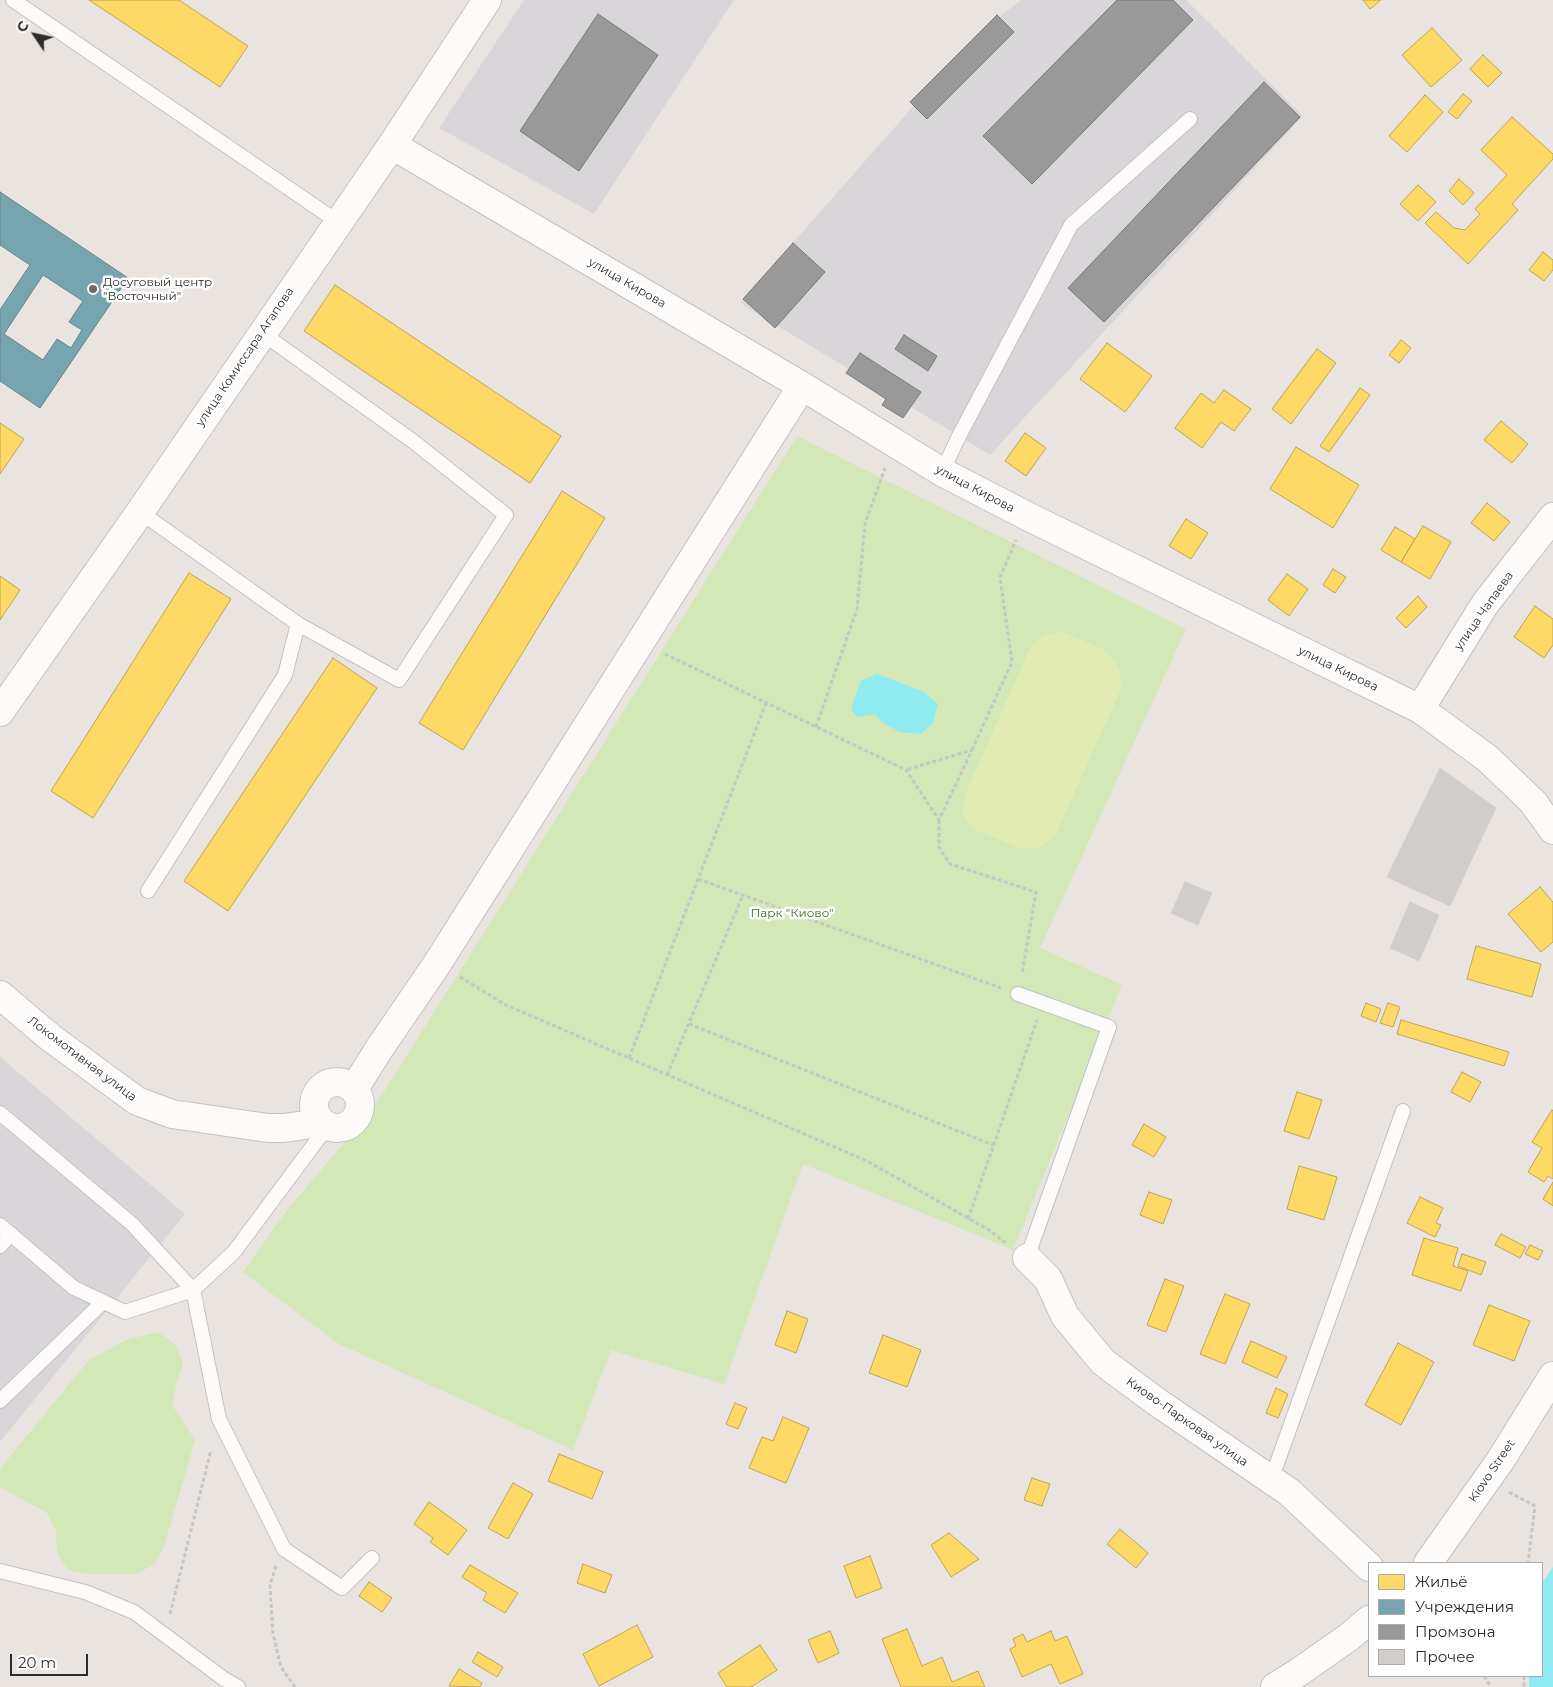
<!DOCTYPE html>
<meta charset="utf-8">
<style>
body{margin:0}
#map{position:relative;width:1553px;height:1687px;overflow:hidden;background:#eae4e1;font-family:Montserrat,sans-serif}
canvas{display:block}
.legend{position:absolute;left:1368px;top:1562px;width:175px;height:115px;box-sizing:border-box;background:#fff;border:1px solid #ababab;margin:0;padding:6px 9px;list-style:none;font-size:15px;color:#2c2c2c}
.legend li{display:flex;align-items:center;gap:10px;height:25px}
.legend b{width:25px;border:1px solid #ababab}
.north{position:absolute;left:10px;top:10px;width:50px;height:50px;-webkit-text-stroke:4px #fff;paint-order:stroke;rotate:304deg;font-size:14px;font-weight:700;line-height:20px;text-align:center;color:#2c2c2c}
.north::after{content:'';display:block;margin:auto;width:18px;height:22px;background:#2c2c2c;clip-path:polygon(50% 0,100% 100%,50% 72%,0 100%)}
.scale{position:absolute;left:10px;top:1654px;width:78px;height:22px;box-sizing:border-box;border:2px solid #2c2c2c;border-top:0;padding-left:6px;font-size:15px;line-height:18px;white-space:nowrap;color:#2c2c2c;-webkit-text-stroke:4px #fff;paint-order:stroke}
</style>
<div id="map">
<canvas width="1553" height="1687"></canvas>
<ul class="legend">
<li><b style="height:14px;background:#ffd966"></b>Жильё</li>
<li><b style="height:14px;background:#76a5af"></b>Учреждения</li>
<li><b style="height:14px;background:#999"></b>Промзона</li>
<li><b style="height:14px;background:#d0cdca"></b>Прочее</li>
</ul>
<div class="north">С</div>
<div class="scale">20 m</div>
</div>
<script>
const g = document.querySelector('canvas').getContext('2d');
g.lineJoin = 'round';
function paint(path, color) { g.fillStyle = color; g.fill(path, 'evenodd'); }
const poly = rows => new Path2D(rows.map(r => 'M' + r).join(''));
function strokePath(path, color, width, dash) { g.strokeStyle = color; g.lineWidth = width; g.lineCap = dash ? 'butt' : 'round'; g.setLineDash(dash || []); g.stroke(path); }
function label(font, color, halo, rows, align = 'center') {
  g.font = font + ' Montserrat,sans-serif'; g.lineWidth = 5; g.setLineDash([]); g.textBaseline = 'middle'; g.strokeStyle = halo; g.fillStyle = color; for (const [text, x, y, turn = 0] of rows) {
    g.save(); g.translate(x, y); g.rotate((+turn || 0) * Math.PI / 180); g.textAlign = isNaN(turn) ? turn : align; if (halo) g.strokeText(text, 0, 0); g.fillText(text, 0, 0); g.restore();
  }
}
const industrial = poly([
 [524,0,734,0,594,214,439,128],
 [1021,0,1186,0,1303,116,990,455,740,303,975,36],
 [0,1057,185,1214,0,1442]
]);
const green = poly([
 [797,436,1186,629,1040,948,1122,985,1013,1250,803,1164,724,1384,611,1350,573,1450,339,1344,243,1272,287,1210,373,1109],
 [158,1332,176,1345,183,1364,176,1384,172,1405,195,1440,164,1546,155,1564,136,1574,89,1574,68,1570,57,1553,56,1531,47,1513,0,1487,0,1472,3,1465,89,1360,126,1340]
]);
const pitch = poly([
 [1063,632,1105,650,1119,668,1122,687,1055,836,1040,848,1021,849,971,828,962,813,965,794,1030,648,1043,635]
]);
const water = poly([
 [877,674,922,691,938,704,933,723,921,734,900,732,882,722,875,714,857,717,852,711,852,705,861,681],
 [1553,1567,1553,1687,1529,1687,1529,1676,1542,1676,1542,1583]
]);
const homes = poly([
 [89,0,179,0,248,46,220,87,89,0],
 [1363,0,1381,0,1370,9,1363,0],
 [1432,28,1462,60,1431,87,1402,55,1432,28],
 [1483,55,1502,73,1488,87,1470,69,1483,55],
 [1463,94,1472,101,1457,119,1448,112,1463,94],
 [1425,95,1443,112,1407,152,1389,136,1425,95],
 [1512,117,1553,154,1553,159,1512,204,1518,210,1468,264,1425,223,1436,212,1454,228,1465,230,1480,214,1475,209,1507,175,1481,150,1512,117],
 [1459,179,1474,193,1463,205,1449,191,1459,179],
 [1418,185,1436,202,1418,221,1400,204,1418,185],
 [1543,252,1553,260,1553,270,1544,281,1529,270,1543,252],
 [335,285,561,436,530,483,304,331,335,285],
 [1401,340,1411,348,1399,363,1389,355,1401,340],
 [1107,343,1152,376,1125,412,1080,379,1107,343],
 [1317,349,1336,363,1291,424,1272,409,1317,349],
 [1360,388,1370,395,1329,452,1320,446,1360,388],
 [1224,390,1251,409,1234,431,1221,422,1202,448,1175,428,1201,393,1214,403,1224,390],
 [1501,421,1528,444,1512,463,1484,440,1501,421],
 [0,423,24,439,0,474,0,423],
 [1025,433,1046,448,1026,476,1005,461,1025,433],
 [1296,447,1359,485,1333,528,1270,489,1296,447],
 [562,491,605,518,463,750,419,723,562,491],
 [1487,503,1510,522,1494,541,1471,523,1487,503],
 [1186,519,1208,533,1191,559,1169,546,1186,519],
 [1423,526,1451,542,1430,579,1401,562,1423,526],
 [1395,527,1415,539,1401,562,1381,550,1395,527],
 [1333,569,1346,577,1335,593,1323,585,1333,569],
 [189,573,231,599,93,818,51,791,189,573],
 [1287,574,1308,589,1289,616,1268,600,1287,574],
 [0,576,20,590,0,620,0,576],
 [1418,596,1427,607,1406,628,1396,618,1418,596],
 [1535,606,1553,619,1553,645,1544,658,1514,637,1535,606],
 [333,658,377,688,228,911,184,881,333,658],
 [1540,887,1553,902,1553,942,1541,952,1508,914,1540,887],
 [1476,946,1541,964,1532,997,1467,979,1476,946],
 [1366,1003,1381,1009,1376,1022,1361,1016,1366,1003],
 [1388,1003,1400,1007,1393,1027,1380,1023,1388,1003],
 [1401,1020,1509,1052,1504,1066,1397,1034,1401,1020],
 [1462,1072,1481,1082,1470,1102,1451,1092,1462,1072],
 [1297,1092,1322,1100,1309,1139,1284,1131,1297,1092],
 [1552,1110,1553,1111,1553,1179,1548,1176,1544,1182,1528,1172,1542,1148,1532,1142,1552,1110],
 [1144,1124,1166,1137,1154,1157,1132,1145,1144,1124],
 [1299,1166,1337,1177,1324,1220,1287,1209,1299,1166],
 [1553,1182,1553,1206,1543,1199,1553,1182],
 [1149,1192,1172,1200,1163,1224,1140,1215,1149,1192],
 [1420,1197,1443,1208,1436,1223,1441,1225,1435,1237,1407,1223,1420,1197],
 [1501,1234,1526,1247,1520,1258,1495,1245,1501,1234],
 [1424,1238,1458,1248,1453,1266,1468,1271,1461,1291,1412,1275,1424,1238],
 [1530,1245,1543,1251,1538,1260,1525,1254,1530,1245],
 [1462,1254,1486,1262,1481,1275,1458,1266,1462,1254],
 [1165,1279,1184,1286,1166,1332,1147,1325,1165,1279],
 [1225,1294,1250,1304,1225,1364,1200,1354,1225,1294],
 [1489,1305,1530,1321,1514,1361,1473,1345,1489,1305],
 [787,1311,808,1319,796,1353,775,1345,787,1311],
 [883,1335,921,1350,907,1387,869,1373,883,1335],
 [1251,1341,1287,1357,1277,1378,1242,1362,1251,1341],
 [1398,1343,1434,1362,1401,1425,1365,1405,1398,1343],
 [1276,1388,1288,1394,1278,1418,1266,1413,1276,1388],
 [735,1403,747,1408,738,1429,726,1424,735,1403],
 [783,1417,809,1428,786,1483,749,1468,762,1437,773,1441,783,1417],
 [559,1454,603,1472,592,1499,548,1481,559,1454],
 [1032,1478,1050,1484,1042,1506,1024,1500,1032,1478],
 [513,1483,533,1494,508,1539,488,1528,513,1483],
 [429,1502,467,1530,448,1555,430,1542,433,1538,414,1524,429,1502],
 [1120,1529,1148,1553,1136,1568,1107,1544,1120,1529],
 [949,1533,979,1559,951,1577,931,1545,949,1533],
 [870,1556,882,1588,856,1598,844,1566,870,1556],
 [583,1564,612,1575,605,1593,577,1583,583,1564],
 [470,1565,518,1593,505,1613,483,1600,487,1593,462,1577,470,1565],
 [369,1582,392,1598,382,1612,359,1596,369,1582],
 [637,1625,653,1657,599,1686,583,1654,637,1625],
 [907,1629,922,1666,942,1657,952,1682,978,1671,985,1687,901,1687,882,1639,907,1629],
 [830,1631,839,1653,818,1663,808,1640,830,1631],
 [1051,1631,1055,1641,1067,1636,1083,1674,1060,1684,1051,1664,1022,1677,1010,1649,1016,1646,1013,1639,1023,1634,1027,1642,1051,1631],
 [760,1645,777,1670,751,1687,727,1687,718,1673,760,1645],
 [478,1652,503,1667,497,1677,472,1662,478,1652],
 [459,1669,482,1683,480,1687,449,1686,459,1669]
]);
const public = poly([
 [0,192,128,278,40,408,0,381,0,310,30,265,0,245,0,192],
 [43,275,83,301,69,322,82,330,71,348,57,339,43,360,4,334,43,275]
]);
const industry = poly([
 [1117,0,1173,0,1193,20,1032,184,983,136,1117,0],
 [598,14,658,55,579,171,520,131,598,14],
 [997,15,1014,32,927,119,910,102,997,15],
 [1264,82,1300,117,1104,322,1068,288,1264,82],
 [793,243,825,272,775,328,743,299,793,243],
 [904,335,937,356,928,371,895,349,904,335],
 [860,353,921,392,903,418,882,405,886,399,846,373,860,353]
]);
const building = poly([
 [1440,768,1496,808,1450,906,1387,877,1440,768],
 [1185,882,1212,893,1198,925,1171,913,1185,882],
 [1410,902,1439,915,1419,961,1390,948,1410,902]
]);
const path = poly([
 [665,654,906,770,939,820,972,750,906,770],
 [816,727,857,609,865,524,885,468],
 [972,750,1012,662,1000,577,1016,540],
 [939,820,939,847,950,864,1036,892,1022,974],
 [698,879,1001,988],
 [460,977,506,1005,867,1161,989,1230,1006,1243],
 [689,1024,993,1145],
 [629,1058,766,703],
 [667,1075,743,895],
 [968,1219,1037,1020],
 [1509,1492,1535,1506,1528,1563],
 [276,1566,270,1585,273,1634,281,1667,295,1687],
 [170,1614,211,1450],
 [1484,1676,1491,1687],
 [1524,1676,1524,1687]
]);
const service = poly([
 [13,0,338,222],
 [262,333,414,442,506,515,399,680,298,624],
 [942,472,959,436,1071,225,1190,119],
 [140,512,298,624,285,675,148,891],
 [1018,994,1109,1027,1027,1258],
 [0,1113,132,1224,193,1290,234,1252,327,1127],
 [0,1225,74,1288,125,1312,193,1290,219,1419,284,1549,342,1588,372,1558],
 [0,1246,11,1234],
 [0,1401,103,1302],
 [1271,1480,1403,1111],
 [0,1571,85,1592,134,1612,224,1679,238,1687]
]);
const minor = poly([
 [392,145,802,386,942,472,1027,516,1420,709,1487,758,1533,802,1553,830],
 [1420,709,1485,604,1553,517],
 [0,712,140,512,392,145,487,0],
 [0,995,51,1038,137,1101,172,1114,268,1128,284,1128,305,1125,317,1118],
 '314 1105a23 23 0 1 1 46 0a23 23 0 1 1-46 0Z',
 [354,1089,379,1049,437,964,802,386],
 [1027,1258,1048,1279,1065,1316,1103,1362,1157,1402,1289,1492,1369,1567]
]);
const secondary = poly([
 [1428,1563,1500,1461,1553,1376],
 [1275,1687,1299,1672,1349,1637,1369,1620]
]);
const markers = [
 [93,289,5,"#6e6c6b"]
];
const poiNames = [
 ["Досуговый центр",103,282],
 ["\"Восточный\"",103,296]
];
const streetNames = [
 ["улица Кирова",627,283,30],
 ["улица Комиссара Агапова",245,357,-56],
 ["улица Кирова",975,489,28],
 ["улица Чапаева",1484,611,-55],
 ["улица Кирова",1338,669,26],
 ["Локомотивная улица",82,1059,37],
 ["Киово-Парковая улица",1187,1422,35],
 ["Kiovo Street",1492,1471,-56]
];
const parkNames = [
 ["Парк \"Киово\"",792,913]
];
paint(industrial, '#d9d6d9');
paint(green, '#d4e7b7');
paint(pitch, '#e2ebb4');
paint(water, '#8febf1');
paint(homes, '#ffd966');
strokePath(homes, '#c0a555', 1);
paint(public, '#76a5af');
strokePath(public, '#608188', 1);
paint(industry, '#999');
strokePath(industry, '#787878', 1);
paint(building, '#d0cdca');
strokePath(building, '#d5d0cd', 1);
strokePath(service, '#c3c2c3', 16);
strokePath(minor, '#c3c2c3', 30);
strokePath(secondary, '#c3c2c3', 30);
strokePath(path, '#c7c7c6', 3, [4, 2.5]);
strokePath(service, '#fcfbfa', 14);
strokePath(minor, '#fcfbfa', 28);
strokePath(secondary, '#fcfbfa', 28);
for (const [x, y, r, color] of markers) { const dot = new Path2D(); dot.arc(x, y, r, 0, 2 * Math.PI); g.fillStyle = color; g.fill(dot); strokePath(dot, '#fff', 2); }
label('12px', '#2c2c2c', '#fff', poiNames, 'left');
label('12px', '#2c2c2c', '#fff', streetNames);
label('12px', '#397015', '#fff', parkNames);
</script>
